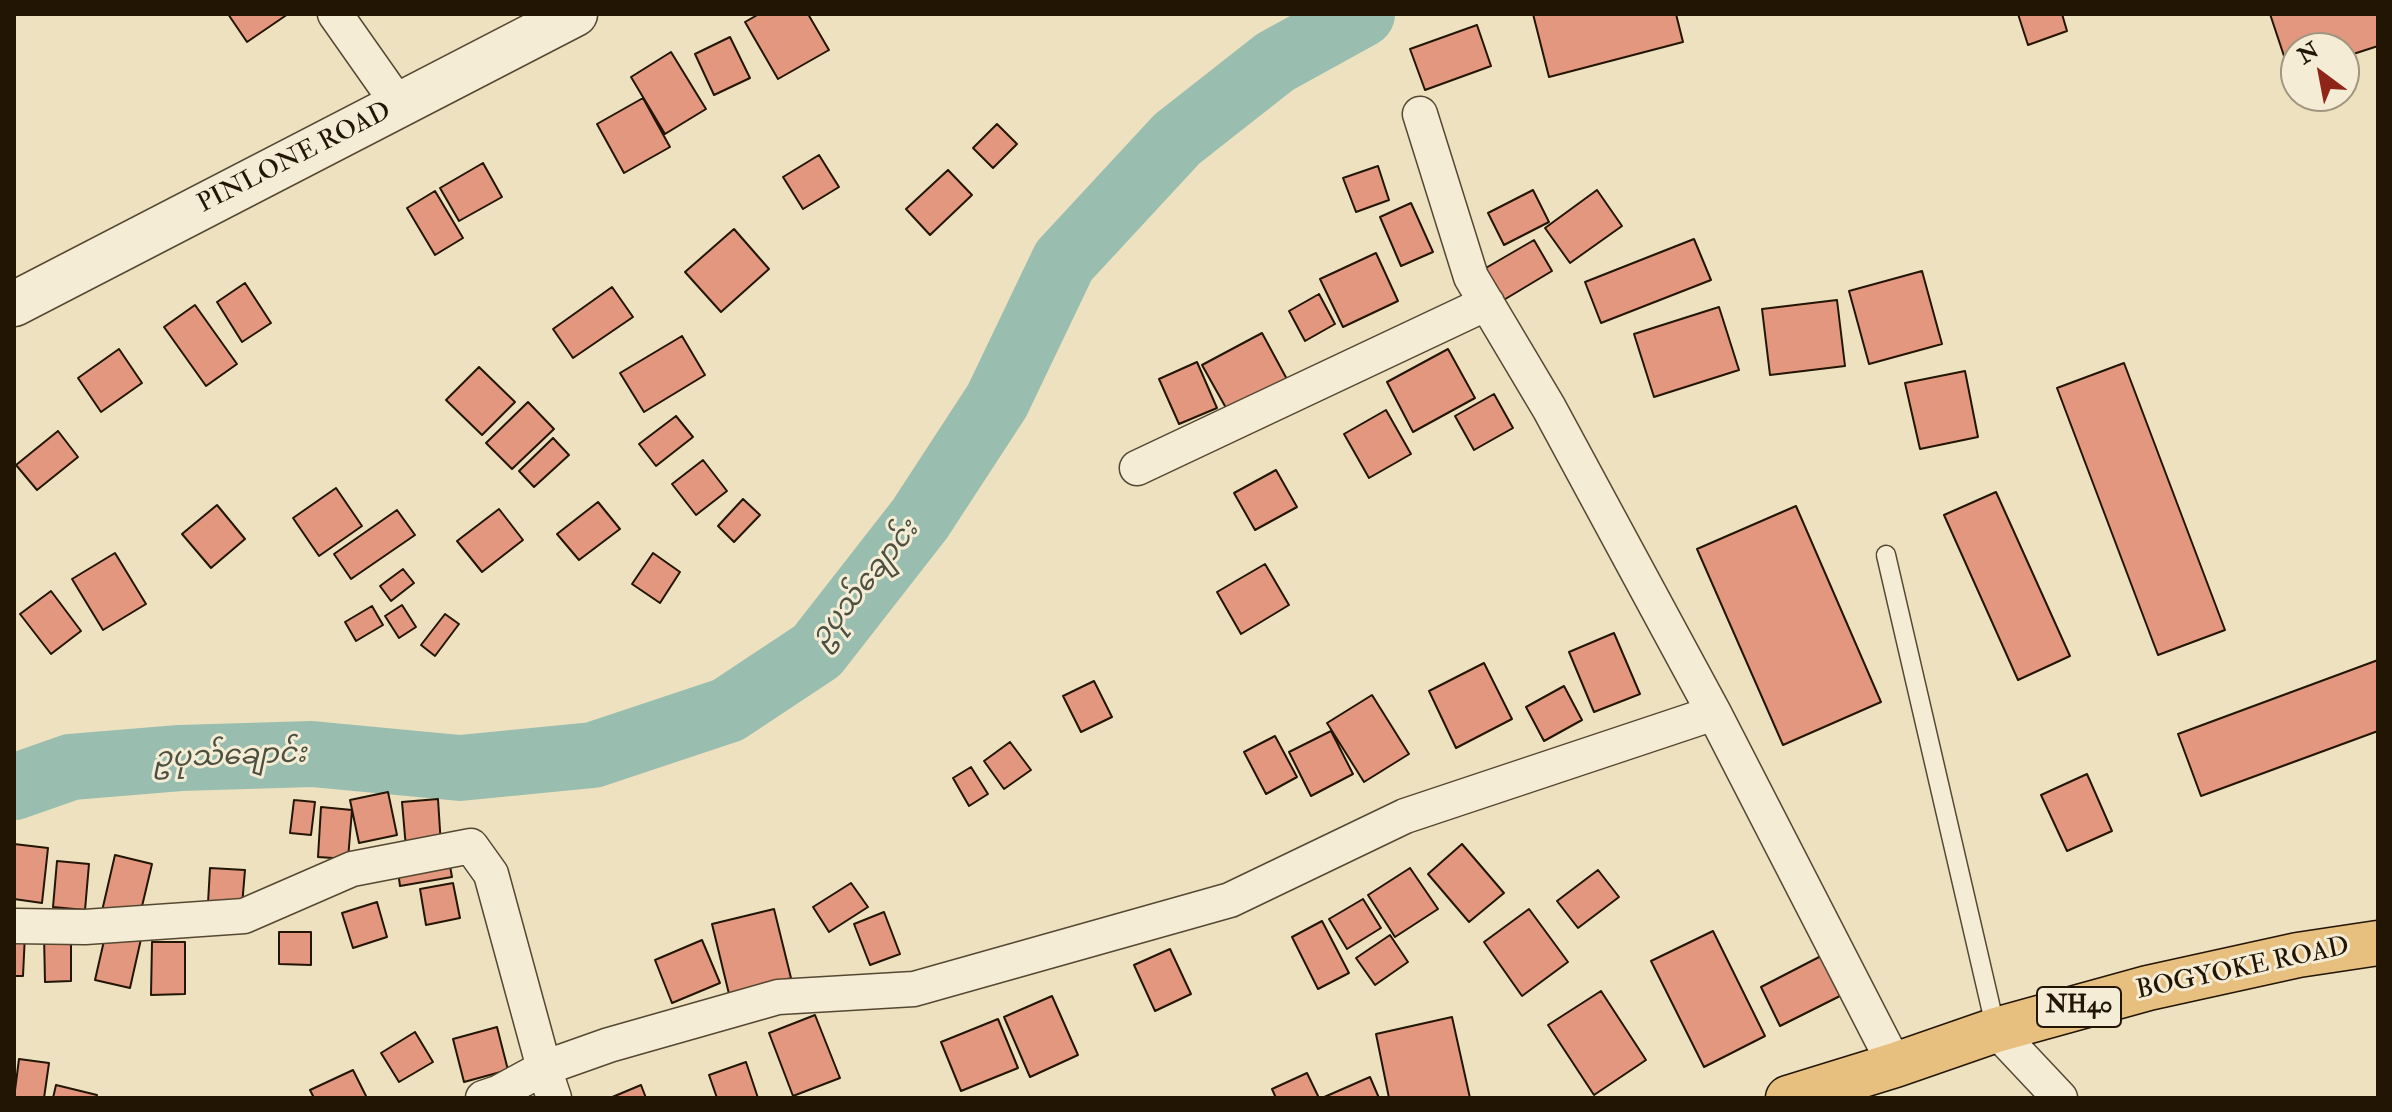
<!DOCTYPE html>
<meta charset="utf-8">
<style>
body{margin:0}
#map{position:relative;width:2392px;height:1112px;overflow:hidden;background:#eee1bf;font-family:"IM FELL Double Pica",serif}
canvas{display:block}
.frame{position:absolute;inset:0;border:16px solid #221504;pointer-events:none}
.north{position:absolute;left:2280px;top:32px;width:80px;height:80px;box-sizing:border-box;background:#f4ecd5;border:2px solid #a09681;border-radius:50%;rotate:328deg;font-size:22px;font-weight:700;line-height:32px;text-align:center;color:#221504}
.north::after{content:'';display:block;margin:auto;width:28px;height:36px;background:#8f2418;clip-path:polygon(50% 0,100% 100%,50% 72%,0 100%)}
</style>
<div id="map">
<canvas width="2392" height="1112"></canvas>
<div class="frame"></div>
<div class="north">N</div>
</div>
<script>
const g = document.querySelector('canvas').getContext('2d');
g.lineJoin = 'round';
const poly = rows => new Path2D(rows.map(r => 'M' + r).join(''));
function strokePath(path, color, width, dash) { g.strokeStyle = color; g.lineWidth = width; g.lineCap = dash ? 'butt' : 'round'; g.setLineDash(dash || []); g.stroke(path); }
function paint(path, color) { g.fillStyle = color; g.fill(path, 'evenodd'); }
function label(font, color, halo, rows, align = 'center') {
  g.font = font + ' "IM FELL Double Pica","Noto Sans Myanmar",serif'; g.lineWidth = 6; g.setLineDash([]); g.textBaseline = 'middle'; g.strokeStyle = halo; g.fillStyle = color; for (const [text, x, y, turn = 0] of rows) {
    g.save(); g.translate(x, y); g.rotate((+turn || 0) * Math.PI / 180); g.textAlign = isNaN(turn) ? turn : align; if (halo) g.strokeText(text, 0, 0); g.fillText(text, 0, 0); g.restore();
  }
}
const river = poly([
 [14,787,71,767,180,758,312,754,460,768,593,755,728,710,817,651,920,519,997,401,1064,261,1177,139,1275,62,1362,14]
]);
const building = poly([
 [228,14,288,14,247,42,228,14],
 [759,14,808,14,829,50,778,79,745,22,759,14],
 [1533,14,1676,14,1683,42,1549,77,1533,14],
 [2018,14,2062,14,2067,31,2028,45,2018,14],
 [2270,14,2378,14,2378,46,2344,57,2344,48,2296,48,2296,72,2290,74,2270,14],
 [1477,25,1491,66,1425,90,1410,49,1477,25],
 [730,37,750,78,714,95,695,54,730,37],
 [671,52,706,109,665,134,631,77,671,52],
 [643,98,670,147,624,173,597,124,643,98],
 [997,124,1017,144,993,168,973,148,997,124],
 [819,155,839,187,803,209,783,177,819,155],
 [483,163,502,197,459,221,440,188,483,163],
 [1378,166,1389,200,1356,212,1343,178,1378,166],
 [948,170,972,195,930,235,906,209,948,170],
 [1533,190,1549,222,1504,245,1488,213,1533,190],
 [1597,190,1622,226,1570,263,1545,228,1597,190],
 [435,191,463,238,435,255,407,208,435,191],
 [1411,203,1433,252,1401,266,1380,217,1411,203],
 [734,229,769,269,721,312,685,272,734,229],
 [1694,239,1711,280,1601,323,1585,282,1694,239],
 [1534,240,1552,271,1502,301,1484,269,1534,240],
 [1376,253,1398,301,1343,327,1320,279,1376,253],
 [1922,271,1942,344,1869,364,1849,291,1922,271],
 [245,283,271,323,242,342,217,302,245,283],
 [612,287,633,317,573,358,553,329,612,287],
 [1319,294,1335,324,1305,341,1289,311,1319,294],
 [1837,300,1845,366,1770,375,1762,309,1837,300],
 [195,305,237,364,206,386,164,327,195,305],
 [1719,307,1739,370,1654,397,1634,334,1719,307],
 [1262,333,1289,383,1230,415,1202,365,1262,333],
 [682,336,705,375,644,412,620,373,682,336],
 [119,349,142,383,101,412,78,378,119,349],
 [1448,349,1475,398,1413,432,1387,382,1448,349],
 [1197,362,1217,408,1179,424,1159,379,1197,362],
 [2124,363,2225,630,2158,655,2057,388,2124,363],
 [479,367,515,402,482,435,446,400,479,367],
 [1965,371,1978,437,1920,449,1905,383,1965,371],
 [1494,394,1513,428,1474,450,1455,416,1494,394],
 [528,402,554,429,512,469,486,443,528,402],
 [1386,410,1411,454,1369,478,1344,434,1386,410],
 [676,416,693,437,656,466,639,444,676,416],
 [58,431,78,457,37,490,16,465,58,431],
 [553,438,569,455,534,487,519,471,553,438],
 [703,460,727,491,696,515,672,484,703,460],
 [1276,470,1297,507,1255,530,1234,493,1276,470],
 [336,488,362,526,319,556,293,518,336,488],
 [1996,492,2070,656,2018,680,1944,515,1996,492],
 [743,499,760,515,734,542,718,526,743,499],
 [598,502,620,529,579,560,557,534,598,502],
 [217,505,245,539,211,568,182,534,217,505],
 [1796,506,1881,702,1783,745,1697,549,1796,506],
 [499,509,523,540,482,572,457,541,499,509],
 [397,510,415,535,351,579,334,554,397,510],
 [115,553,146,604,103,630,72,579,115,553],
 [653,553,680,572,660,603,632,584,653,553],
 [1265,564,1289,605,1241,634,1217,592,1265,564],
 [403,569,414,583,391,601,380,586,403,569],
 [51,591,81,631,51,654,20,614,51,591],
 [402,605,416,627,399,638,385,616,402,605],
 [372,606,383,625,356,641,345,622,372,606],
 [445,614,459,624,435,656,421,645,445,614],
 [1614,633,1640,694,1594,712,1569,652,1614,633],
 [2378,660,2378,731,2201,796,2178,734,2378,660],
 [1484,663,1512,719,1456,748,1429,691,1484,663],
 [1094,681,1112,717,1081,732,1063,696,1094,681],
 [1564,686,1582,720,1544,741,1526,707,1564,686],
 [1372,695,1409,754,1364,782,1327,723,1372,695],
 [1331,731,1353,774,1311,796,1289,752,1331,731],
 [1275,736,1297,777,1266,794,1244,752,1275,736],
 [1010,742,1031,770,1004,789,984,761,1010,742],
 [971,767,988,794,969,806,953,778,971,767],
 [2087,774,2112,831,2067,851,2041,795,2087,774],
 [388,792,397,835,359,843,350,800,388,792],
 [438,799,441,846,406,848,402,802,438,799],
 [294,800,315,802,311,835,290,833,294,800],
 [321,807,352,810,348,859,318,857,321,807],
 [14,844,48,848,42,903,14,899,14,844],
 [1462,844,1504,893,1469,922,1428,874,1462,844],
 [115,855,152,864,139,919,102,911,115,855],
 [448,855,452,877,400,886,397,864,448,855],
 [57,861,89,864,85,910,53,907,57,861],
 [210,868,245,870,242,906,208,903,210,868],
 [1410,868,1438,909,1395,937,1368,895,1410,868],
 [1598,870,1619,897,1578,928,1557,901,1598,870],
 [453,883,460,918,426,925,420,889,453,883],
 [851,883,868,907,829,932,813,907,851,883],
 [1363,899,1381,928,1347,949,1329,919,1363,899],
 [377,902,387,937,353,948,342,913,377,902],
 [774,909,791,978,729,994,712,924,774,909],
 [1529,909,1568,962,1522,996,1484,942,1529,909],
 [884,912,900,954,870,965,854,924,884,912],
 [1322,921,1349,973,1318,989,1292,937,1322,921],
 [1713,931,1765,1036,1704,1067,1651,961,1713,931],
 [106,932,141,939,130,988,95,980,106,932],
 [279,932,311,932,311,965,279,964,279,932],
 [14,934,25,934,23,976,14,976,14,934],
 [71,934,71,981,45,982,44,935,71,934],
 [1390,935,1408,962,1375,985,1356,958,1390,935],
 [702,940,720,983,672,1003,655,960,702,940],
 [152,942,185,942,185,994,151,995,152,942],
 [1170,949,1191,994,1155,1011,1134,965,1170,949],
 [1823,955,1842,995,1780,1026,1761,987,1823,955],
 [1601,991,1646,1060,1594,1095,1548,1025,1601,991],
 [1052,996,1078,1055,1030,1077,1004,1017,1052,996],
 [815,1015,840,1078,793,1096,769,1033,815,1015],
 [1452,1017,1470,1098,1389,1098,1376,1034,1452,1017],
 [998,1019,1018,1068,961,1091,941,1042,998,1019],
 [497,1027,508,1070,464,1082,453,1039,497,1027],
 [415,1032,433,1062,399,1082,381,1053,415,1032],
 [19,1059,49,1063,44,1098,14,1098,19,1059],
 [746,1062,758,1098,717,1098,709,1075,746,1062],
 [353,1070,367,1098,314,1098,310,1090,353,1070],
 [1307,1073,1319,1098,1276,1098,1272,1089,1307,1073],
 [1370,1077,1379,1098,1322,1098,1370,1077],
 [56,1085,97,1095,96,1098,53,1098,56,1085],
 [641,1085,646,1098,610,1098,641,1085]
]);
const service = poly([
 [1886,555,1996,1030]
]);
const minor = poly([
 [335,14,399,105],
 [1420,114,1471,277,1549,408,1714,713,1895,1065],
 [1137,468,1487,303],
 [14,926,85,927,244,916,352,869,471,846,491,874,544,1068,498,1093,483,1098],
 [1996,1030,2060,1098],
 [554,1098,544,1068,609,1045,778,997,914,989,1230,900,1405,816,1714,713]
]);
const tertiary = poly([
 [14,304,575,14]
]);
const trunk = poly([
 [1788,1098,1895,1065,1996,1030,2148,988,2298,955,2378,943]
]);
const shields = [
 [2079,1007,84]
];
const shieldNames = [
 ["NH40",2079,1007]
];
const streetNames = [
 ["PINLONE ROAD",295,159,-27],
 ["BOGYOKE ROAD",2243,970,-12]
];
const waterNames = [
 ["ဥပုသ်ချောင်း",866,585,-51],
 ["ဥပုသ်ချောင်း",230,758,-2]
];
strokePath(river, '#99beaf', 66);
paint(building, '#e2977e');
strokePath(building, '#221504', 2);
strokePath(service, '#554833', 21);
strokePath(minor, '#554833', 37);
strokePath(tertiary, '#554833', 47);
strokePath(trunk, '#221504', 47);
strokePath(service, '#f4ecd5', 18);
strokePath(minor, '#f4ecd5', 34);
strokePath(tertiary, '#f4ecd5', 44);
strokePath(trunk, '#e7c080', 44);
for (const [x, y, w] of shields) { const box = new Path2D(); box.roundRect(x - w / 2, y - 20, w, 40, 6); g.fillStyle = '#f4ecd5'; g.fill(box); strokePath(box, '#221504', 2); }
label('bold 24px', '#221504', null, shieldNames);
label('26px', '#221504', '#f4ecd5', streetNames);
label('italic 28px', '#4c5040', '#f4ecd5', waterNames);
</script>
